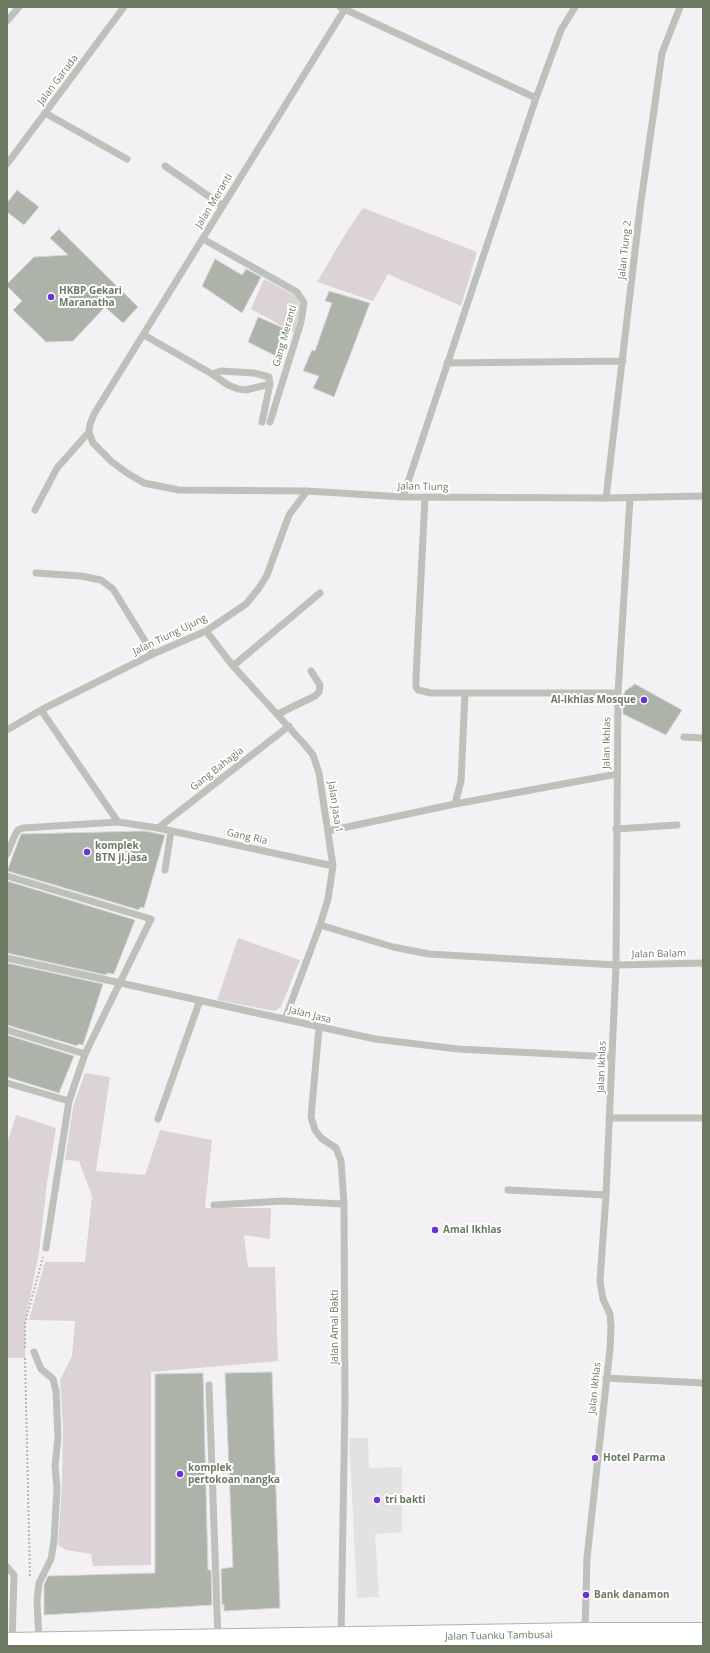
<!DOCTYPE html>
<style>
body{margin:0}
#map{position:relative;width:710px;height:1653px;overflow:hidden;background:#f4f1f4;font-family:"Open Sans",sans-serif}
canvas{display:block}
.frame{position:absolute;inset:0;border:8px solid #6d7a63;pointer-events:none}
</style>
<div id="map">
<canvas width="710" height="1653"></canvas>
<div class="frame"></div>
</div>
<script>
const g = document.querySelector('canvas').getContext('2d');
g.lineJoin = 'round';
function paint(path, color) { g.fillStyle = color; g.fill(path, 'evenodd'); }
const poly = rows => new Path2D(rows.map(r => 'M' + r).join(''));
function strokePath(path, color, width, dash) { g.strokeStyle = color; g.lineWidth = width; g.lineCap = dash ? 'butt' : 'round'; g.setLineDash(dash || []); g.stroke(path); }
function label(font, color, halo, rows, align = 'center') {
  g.font = font + ' "Open Sans",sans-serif'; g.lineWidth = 4; g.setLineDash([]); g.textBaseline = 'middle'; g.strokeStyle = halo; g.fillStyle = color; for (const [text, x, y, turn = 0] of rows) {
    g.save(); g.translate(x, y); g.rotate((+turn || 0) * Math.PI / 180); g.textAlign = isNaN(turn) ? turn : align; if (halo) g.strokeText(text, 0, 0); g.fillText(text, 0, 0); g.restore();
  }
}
const built = poly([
 [349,1438,368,1438,369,1468,402,1467,402,1532,375,1534,379,1597,357,1598]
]);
const green = poly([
 [363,208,477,252,461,306,388,274,373,301,317,282,346,233],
 [264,279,296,296,300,306,295,333,251,309],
 [238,938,300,960,281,1007,275,1011,217,1000],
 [85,1073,110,1077,96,1171,145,1175,160,1130,212,1140,205,1208,271,1208,270,1239,244,1235,248,1267,275,1267,278,1361,151,1372,151,1565,93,1566,91,1554,66,1550,58,1545,62,1484,63,1427,60,1380,72,1356,75,1321,29,1320,45,1262,85,1262,92,1196,79,1161,65,1160,73,1107],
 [16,1115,56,1128,47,1183,39,1252,25,1323,25,1358,7,1358,7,1144]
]);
const building = poly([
 [17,190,39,207,24,225,7,212,7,203,17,190],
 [59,229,138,307,123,323,105,307,73,341,46,342,13,310,22,301,7,286,7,284,34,257,68,255,50,238,59,229],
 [215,259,242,275,246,269,261,277,242,313,202,286,215,259],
 [329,291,370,303,334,397,313,388,319,376,303,371,312,350,315,351,332,303,325,301,329,291],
 [258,317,288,330,276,356,248,342,258,317],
 [635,684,682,710,666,735,623,714,623,697,625,691,635,684],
 [145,831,165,835,144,908,140,907,139,910,7,871,21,834,145,831],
 [7,881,135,920,114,974,107,973,106,975,7,953,7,881],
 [7,963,103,984,83,1045,78,1044,77,1046,7,1025,7,963],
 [7,1035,74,1056,59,1093,7,1077,7,1035],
 [272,1372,280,1608,224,1611,224,1604,222,1605,221,1569,233,1567,225,1373,272,1372],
 [203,1373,208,1570,211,1570,212,1605,44,1615,44,1585,48,1576,155,1573,155,1374,203,1373]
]);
const path = poly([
 [25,1348,25,1323,43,1257],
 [25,1358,30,1578]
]);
const minor = poly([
 [340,7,536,98],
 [346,7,94,414,90,424,89,432,93,443,112,462,127,473,144,483,179,490,307,491,403,497,606,498,703,496],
 [7,21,19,7],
 [45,113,127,159],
 [7,164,124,7],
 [165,166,223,206],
 [203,239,297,292,304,303,301,322,270,422],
 [144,335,212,374,221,371,254,373,269,377,270,384,246,390,238,389,228,385,212,374],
 [447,363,623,361],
 [262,422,270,384],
 [403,497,536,98,561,30,575,7],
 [425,497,416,677,416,687,418,690,431,693,618,693],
 [606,498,640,209,662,53,680,7],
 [35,510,57,468,89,432],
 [36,573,81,576,101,580,113,589,153,654],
 [206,631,233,666,305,745,313,755,319,773,333,866,328,899,320,925,285,1019],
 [233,666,320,593],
 [41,710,118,822],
 [278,714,315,696,319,692,320,685,311,671],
 [7,730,41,710,153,654,206,631,246,604,259,588,267,575,289,515,307,491],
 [684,737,703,738],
 [455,804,461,781,465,693],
 [158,828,289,726],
 [616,829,677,825],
 [328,831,455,804,617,774],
 [7,854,15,835,18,830,23,828,118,822,158,828,333,866],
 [165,870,171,831],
 [7,876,151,919,85,1054,69,1101,46,1248],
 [320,925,393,947,429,954,616,965,703,963],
 [7,958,375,1039,458,1049,612,1057],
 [319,1028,311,1117,315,1130,321,1138,336,1148,341,1161,344,1204,345,1401,341,1636],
 [7,1030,85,1054],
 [7,1083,69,1101],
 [609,1118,703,1118],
 [158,1119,200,1000],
 [508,1190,606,1195],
 [214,1205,283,1201,344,1204],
 [34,1352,41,1369,53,1379,56,1391,58,1437,55,1466,57,1488,54,1541,51,1559,39,1583,37,1600,39,1642],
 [606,1378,703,1383],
 [209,1385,218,1639],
 [7,1567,14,1575,12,1642],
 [585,1632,587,1558,610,1349,611,1326,610,1314,603,1299,600,1281,606,1195,616,965,618,693,630,498]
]);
const major = poly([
 [7,1644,585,1634,703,1634]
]);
const markers = [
 [51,297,4,"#6636cf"],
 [644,700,4,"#6636cf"],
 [87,852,4,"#6636cf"],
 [435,1230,4,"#6636cf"],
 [595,1458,4,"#6636cf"],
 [180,1474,4,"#6636cf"],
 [377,1500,4,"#6636cf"],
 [586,1595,4,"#6636cf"]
];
const streetNames = [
 ["Jalan Garuda",58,80,-53],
 ["Jalan Meranti",214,201,-59],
 ["Jalan Tiung 2",625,250,-84],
 ["Gang Meranti",285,336,-74],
 ["Jalan Tiung",423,487,1],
 ["Jalan Tiung Ujung",170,635,-26],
 ["Jalan Ikhlas",607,743,-89],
 ["Gang Bahagia",217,769,-38],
 ["Jalan Jasa 1",335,807,81],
 ["Gang Ria",247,837,12],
 ["Jalan Balam",659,954,-1],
 ["Jalan Jasa",310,1015,14],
 ["Jalan Ikhlas",602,1067,-88],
 ["Jalan Amal Bakti",335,1327,-90],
 ["Jalan Ikhlas",595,1388,-84],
 ["Jalan Tuanku Tambusai",499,1636,-1]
];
const poiNames = [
 ["HKBP Gekari",59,291],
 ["Maranatha",59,303],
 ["Al-Ikhlas Mosque",636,700,"right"],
 ["komplek",95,846],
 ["BTN jl.jasa",95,858],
 ["Amal Ikhlas",443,1230],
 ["Hotel Parma",603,1458],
 ["komplek",188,1468],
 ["pertokoan nangka",188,1480],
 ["tri bakti",385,1500],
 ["Bank danamon",594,1595]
];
paint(built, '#e3e2e2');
paint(green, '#dbd3d5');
paint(building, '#aeb3a9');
strokePath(building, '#d6d4d6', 1);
strokePath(major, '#afb4ac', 24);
strokePath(path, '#b5b8b2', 2, [2, 2]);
strokePath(minor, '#bdc1ba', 7);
strokePath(major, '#fff', 22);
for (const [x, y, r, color] of markers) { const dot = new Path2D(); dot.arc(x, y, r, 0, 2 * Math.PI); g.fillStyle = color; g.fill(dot); strokePath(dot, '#fff', 1.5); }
label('10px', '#6d7a63', '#fff', streetNames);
label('bold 10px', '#6d7a63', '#fff', poiNames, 'left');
</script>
